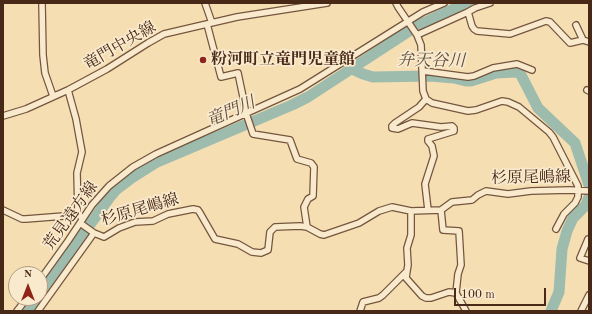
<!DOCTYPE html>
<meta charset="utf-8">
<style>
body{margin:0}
#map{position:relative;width:592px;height:314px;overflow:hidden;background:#f6deb3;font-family:"Old Standard TT",serif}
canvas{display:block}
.frame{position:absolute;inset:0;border:4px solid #482817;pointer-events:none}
.north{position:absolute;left:8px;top:266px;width:40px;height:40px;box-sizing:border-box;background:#f9eace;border:1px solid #b29c85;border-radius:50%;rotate:0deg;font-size:11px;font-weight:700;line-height:16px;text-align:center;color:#482817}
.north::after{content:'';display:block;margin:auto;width:14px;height:18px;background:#8f2418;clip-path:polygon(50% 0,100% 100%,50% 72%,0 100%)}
.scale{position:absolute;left:454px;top:288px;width:92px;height:18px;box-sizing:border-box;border:2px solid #482817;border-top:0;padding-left:5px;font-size:12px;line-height:14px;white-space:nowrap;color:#482817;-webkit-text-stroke:3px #f9eace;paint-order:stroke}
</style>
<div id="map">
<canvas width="592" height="314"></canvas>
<div class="frame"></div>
<div class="north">N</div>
<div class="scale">100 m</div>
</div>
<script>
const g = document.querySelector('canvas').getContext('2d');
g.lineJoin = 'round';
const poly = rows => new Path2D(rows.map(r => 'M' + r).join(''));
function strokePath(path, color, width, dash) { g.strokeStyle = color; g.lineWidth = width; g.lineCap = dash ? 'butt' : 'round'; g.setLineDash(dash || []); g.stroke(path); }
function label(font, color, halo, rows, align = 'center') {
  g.font = font + ' "Old Standard TT","Noto Serif JP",serif'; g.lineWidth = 3.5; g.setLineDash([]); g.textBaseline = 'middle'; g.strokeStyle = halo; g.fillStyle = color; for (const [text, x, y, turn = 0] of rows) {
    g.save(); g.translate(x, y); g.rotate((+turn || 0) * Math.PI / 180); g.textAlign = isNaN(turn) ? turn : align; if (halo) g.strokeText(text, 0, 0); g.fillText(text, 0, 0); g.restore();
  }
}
const river = poly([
 [352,69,363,74,373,77,430,76,454,78,466,81,471,81,496,73,516,72,519,73,521,75,538,108,575,143,589,185],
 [40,293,110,197,116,190,133,177,155,163,292,105,308,97,417,26,458,7,471,3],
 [27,311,37,298],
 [551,311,559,292,562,249,567,231,573,218,586,205,589,197]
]);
const street = poly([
 [42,3,43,55,45,73,53,96,56,95],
 [205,3,212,23],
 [396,3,398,7,417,35,421,45,423,91,426,99,419,107,395,123,392,126,392,128,398,129,412,123,441,127,452,126,454,128,454,131,428,139,428,141,432,146,434,156,425,184,428,210],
 [468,12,475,8,490,3],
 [207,24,221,77,238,73,247,116,253,134,290,140,297,159,311,163,314,167,313,196,308,199,304,207,307,227],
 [576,25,583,40],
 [417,35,468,12,472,26,474,29,477,31,510,34,546,21,550,22,570,43,583,40,589,42],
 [423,71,468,77,474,76,493,68,517,64,532,70],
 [587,90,589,91],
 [66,91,68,90,76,119,82,152,77,173,78,212,82,219],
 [426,99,432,103,468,111,476,110,502,101,508,102,519,107,549,132,553,137,578,186,578,197,575,203,564,214,556,229],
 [3,116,26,109,68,90,107,69,148,43,164,34,237,17,327,3],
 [3,210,22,219,26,219,64,216,78,213],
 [441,210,443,230,459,231,461,265,458,274,456,293],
 [80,223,94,233,104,237,119,228,135,222,153,221,168,214,193,209,198,210,200,213,215,239,238,244,252,252,261,253,268,250,270,232,275,227,300,226,307,227,320,234,324,235,359,223,379,211,392,207,411,211,441,210,452,202,472,200,478,195,486,191,508,194,531,191,570,190,589,191],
 [589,239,588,239,580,258,589,261],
 [407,271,406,278,422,296,426,298,431,298,449,292,456,293,466,311],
 [40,280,68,241,92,205,109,186,133,167,156,154,300,89,423,12,444,3],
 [17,311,27,298],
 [38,311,94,233],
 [360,311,363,302,379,298,383,295,407,271,408,265,407,248,411,235,411,211],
 [581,311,589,295]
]);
const markers = [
 [203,60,4,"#8f2418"]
];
const streetNames = [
 ["竜門中央線",120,46,-30],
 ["杉原尾嶋線",531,178,-1],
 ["杉原尾嶋線",140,210,-16],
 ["荒見遠方線",71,216,-54]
];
const poiNames = [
 ["粉河町立竜門児童館",211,60]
];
const waterNames = [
 ["弁天谷川",431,61,1],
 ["竜門川",231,112,-23]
];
strokePath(river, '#9dbcae', 11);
strokePath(street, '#74563e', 8);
strokePath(street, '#f9eace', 5.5);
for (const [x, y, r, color] of markers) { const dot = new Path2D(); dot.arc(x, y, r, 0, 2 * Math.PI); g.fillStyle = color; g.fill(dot); strokePath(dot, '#f9eace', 1.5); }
label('16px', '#482817', '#f9eace', streetNames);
label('bold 16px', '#482817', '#f9eace', poiNames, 'left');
label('italic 17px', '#5d4d3d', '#f9eace', waterNames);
</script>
